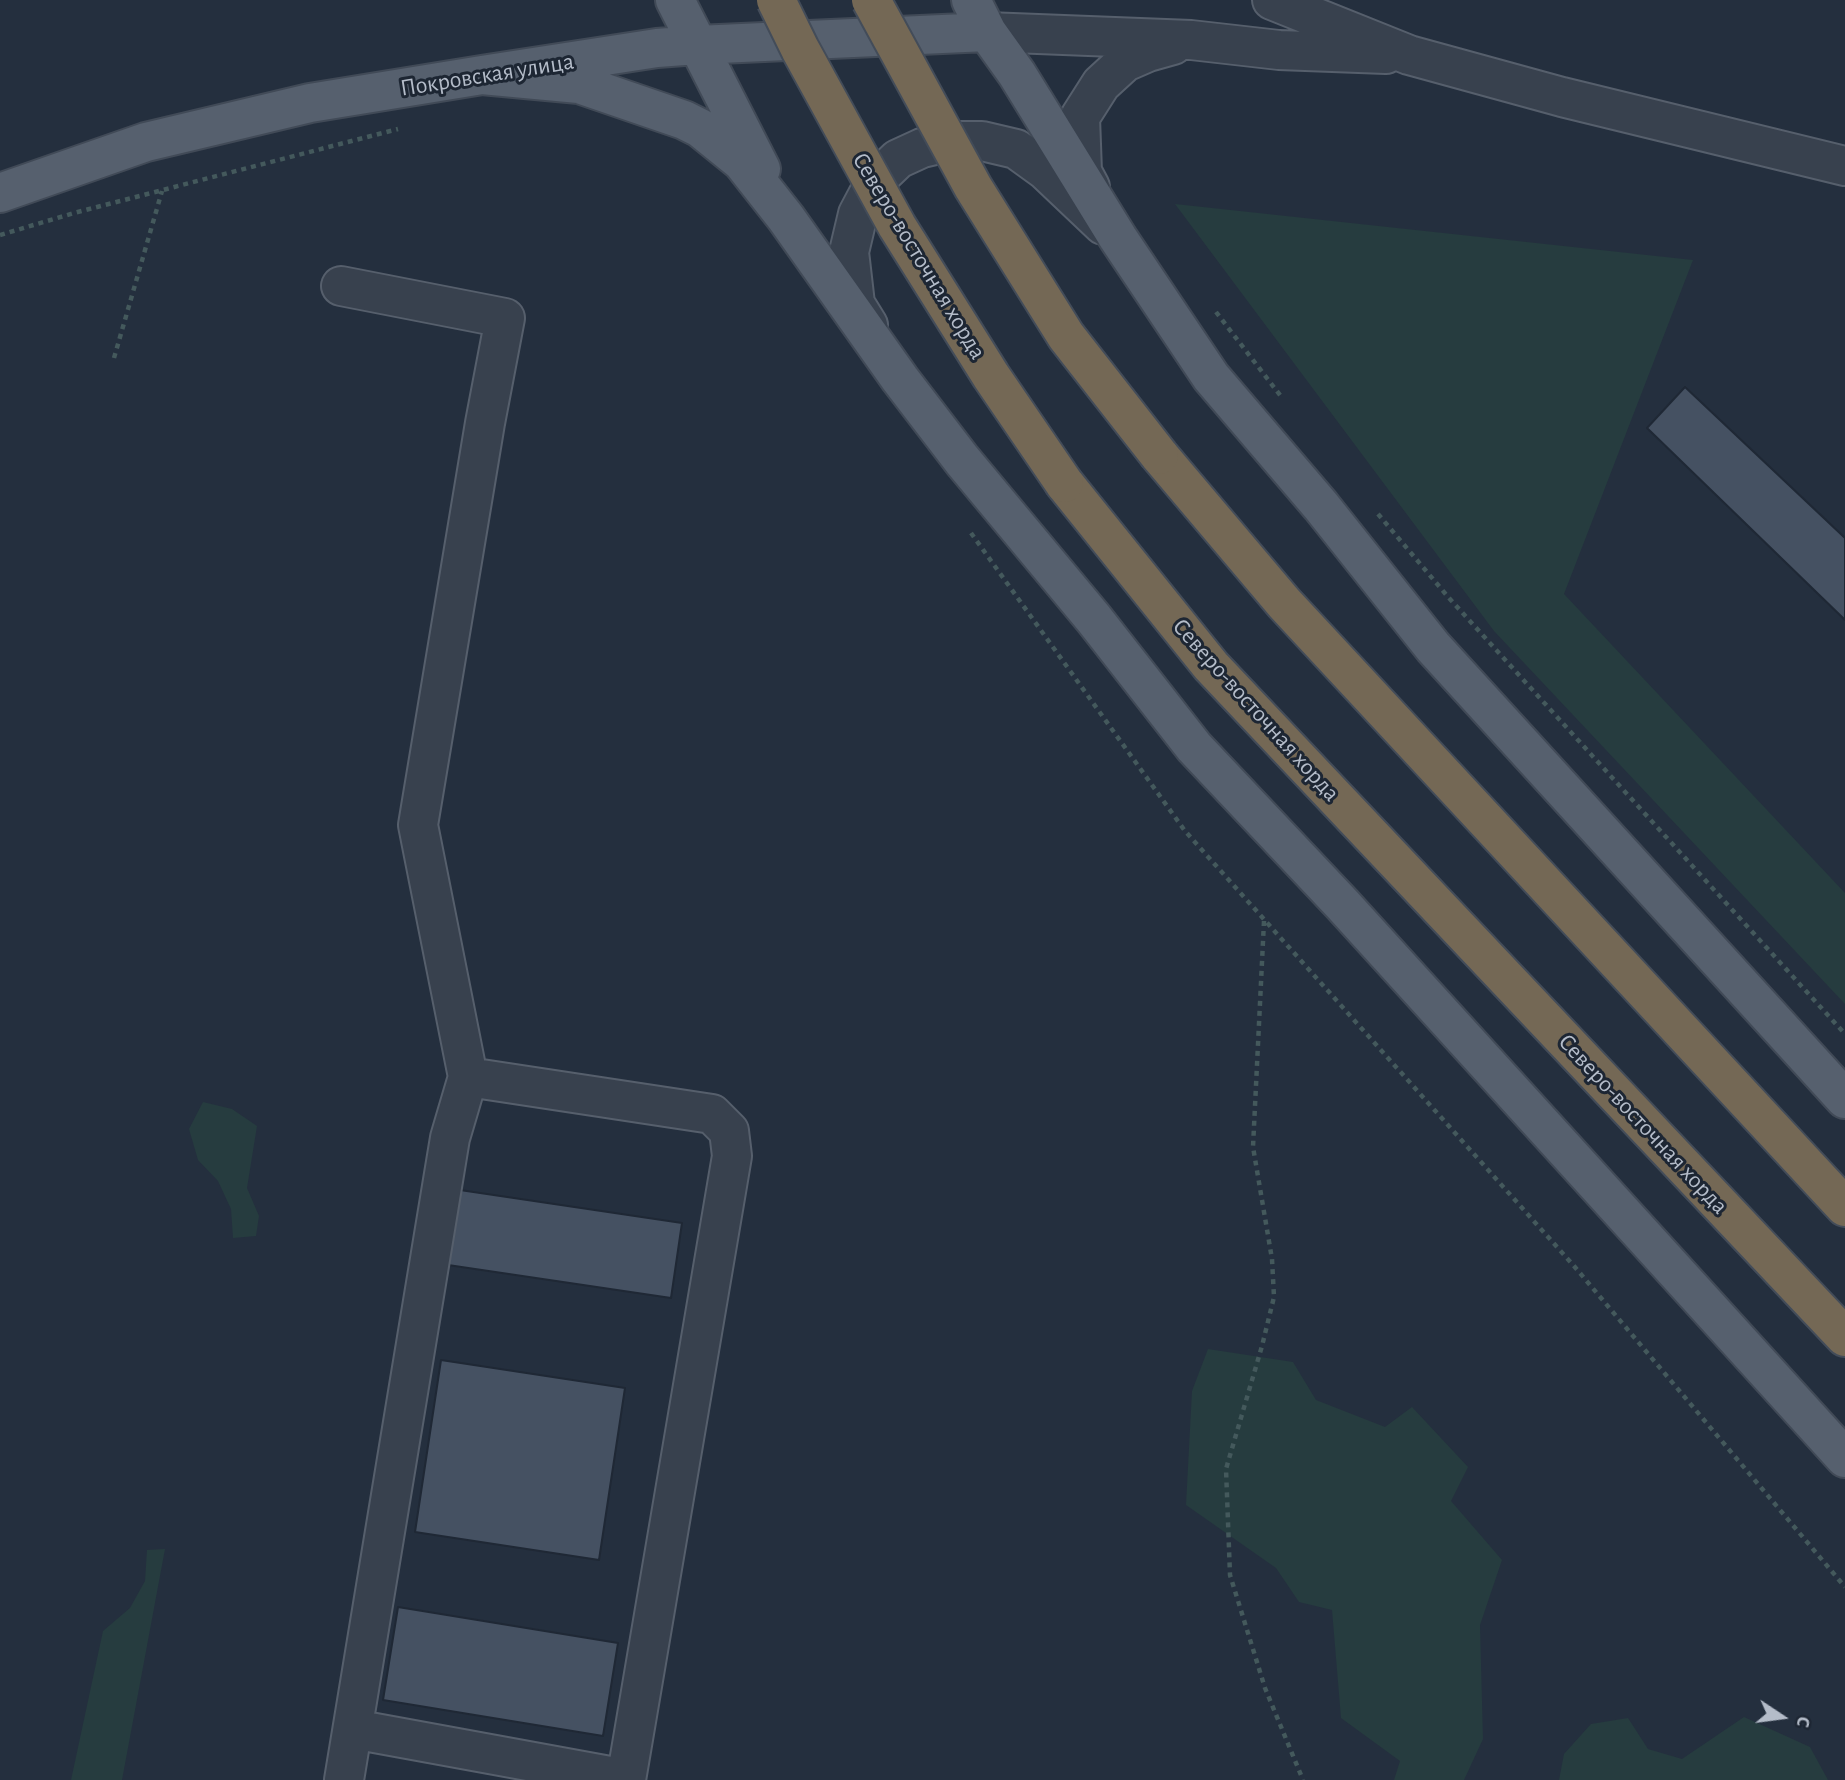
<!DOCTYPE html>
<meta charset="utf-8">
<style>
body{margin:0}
#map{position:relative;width:1845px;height:1780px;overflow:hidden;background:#242f3e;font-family:"Alegreya Sans",sans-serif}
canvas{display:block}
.north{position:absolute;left:1747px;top:1682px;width:70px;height:70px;-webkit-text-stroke:5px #1d2633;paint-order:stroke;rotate:103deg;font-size:19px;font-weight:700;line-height:28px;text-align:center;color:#b4bcc9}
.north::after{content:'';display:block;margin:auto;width:24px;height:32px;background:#b4bcc9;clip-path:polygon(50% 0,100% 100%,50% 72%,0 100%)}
</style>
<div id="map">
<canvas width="1845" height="1780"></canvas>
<div class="north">С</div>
</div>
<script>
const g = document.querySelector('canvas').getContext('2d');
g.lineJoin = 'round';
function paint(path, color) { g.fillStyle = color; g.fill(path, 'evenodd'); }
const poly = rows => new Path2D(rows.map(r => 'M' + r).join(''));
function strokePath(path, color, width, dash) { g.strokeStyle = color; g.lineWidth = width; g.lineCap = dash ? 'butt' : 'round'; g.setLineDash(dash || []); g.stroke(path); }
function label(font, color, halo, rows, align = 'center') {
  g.font = font + ' "Alegreya Sans",sans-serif'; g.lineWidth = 6; g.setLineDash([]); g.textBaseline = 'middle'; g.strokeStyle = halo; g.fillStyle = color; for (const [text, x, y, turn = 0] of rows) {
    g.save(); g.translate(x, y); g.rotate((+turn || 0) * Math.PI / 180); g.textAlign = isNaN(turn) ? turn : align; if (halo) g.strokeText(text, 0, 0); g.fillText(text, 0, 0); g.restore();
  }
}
const green = poly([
 [1175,204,1693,260,1564,594,1845,893,1845,1004,1494,631],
 [203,1102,232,1109,257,1126,247,1188,259,1216,256,1236,233,1238,231,1209,218,1181,198,1160,189,1129],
 [1208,1349,1293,1362,1316,1400,1385,1427,1412,1407,1468,1467,1451,1501,1502,1560,1480,1625,1483,1739,1464,1780,1394,1780,1400,1761,1341,1718,1332,1610,1299,1602,1276,1568,1186,1505,1192,1391],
 [165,1549,122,1780,71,1780,103,1631,130,1608,145,1581,147,1550],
 [1744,1717,1810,1747,1828,1780,1559,1780,1564,1754,1591,1724,1628,1718,1648,1749,1682,1759]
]);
const building = poly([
 [1685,387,1845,538,1845,620,1647,428,1685,387],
 [460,1190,682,1223,671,1298,448,1265,460,1190],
 [441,1360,625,1388,599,1560,415,1532,441,1360],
 [398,1607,618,1643,603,1736,383,1700,398,1607]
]);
const path = poly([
 [0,235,74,213,398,129],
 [1216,312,1283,399],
 [114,358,162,191],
 [1378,514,1449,598,1845,1034],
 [971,533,1185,831,1574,1266,1845,1587],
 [1264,921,1253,1147,1272,1259,1274,1297,1262,1346,1226,1469,1230,1575,1265,1688,1303,1780]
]);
const minor = poly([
 [1272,0,1409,55,1562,97,1845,166],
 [987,32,1191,40,1279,50,1386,54],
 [1090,187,1082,172,1080,117,1101,84,1125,62,1148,52,1173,45],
 [341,286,505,318,485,423,418,825,468,1077,712,1114,729,1131,732,1156,626,1780],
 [868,325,855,304,849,252,858,214,876,180,898,159,922,148,952,141,982,141,1016,149,1045,170,1103,225],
 [353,1729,626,1779],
 [344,1780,450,1138,468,1077]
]);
const major = poly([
 [675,0,761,169],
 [971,0,987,32,1017,74,1118,238,1211,377,1321,506,1433,647,1845,1099],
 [482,75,579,84,684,120,700,128,742,162,786,218,900,379,962,460,1094,619,1194,747,1343,905,1845,1458],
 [0,193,146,142,310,103,482,75,657,48,697,45,987,32]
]);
const highway = poly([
 [1159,455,1284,603,1845,1207],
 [1064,483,1211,666,1845,1337]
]);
const highwayBridge = poly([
 [776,0,800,49,897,226,991,376,1064,483],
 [871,0,973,187,1066,336,1159,455]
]);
const streetNames = [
 ["Покровская улица",487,75,-9],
 ["Северо-восточная хорда",919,256,59],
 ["Северо-восточная хорда",1256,710,48],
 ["Северо-восточная хорда",1643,1124,47]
];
paint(green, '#263c3f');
paint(building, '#455162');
strokePath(building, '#1f2835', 2);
strokePath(minor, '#565f6c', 42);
strokePath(major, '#414a57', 42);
strokePath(highway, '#434c59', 42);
strokePath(path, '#44595c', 4.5, [5, 5]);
strokePath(minor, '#38414e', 38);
strokePath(major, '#56606e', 38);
strokePath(highway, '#746855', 38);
strokePath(highwayBridge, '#434c59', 42, []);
strokePath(highwayBridge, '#746855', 38);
label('24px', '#b4bcc9', '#1d2633', streetNames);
</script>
